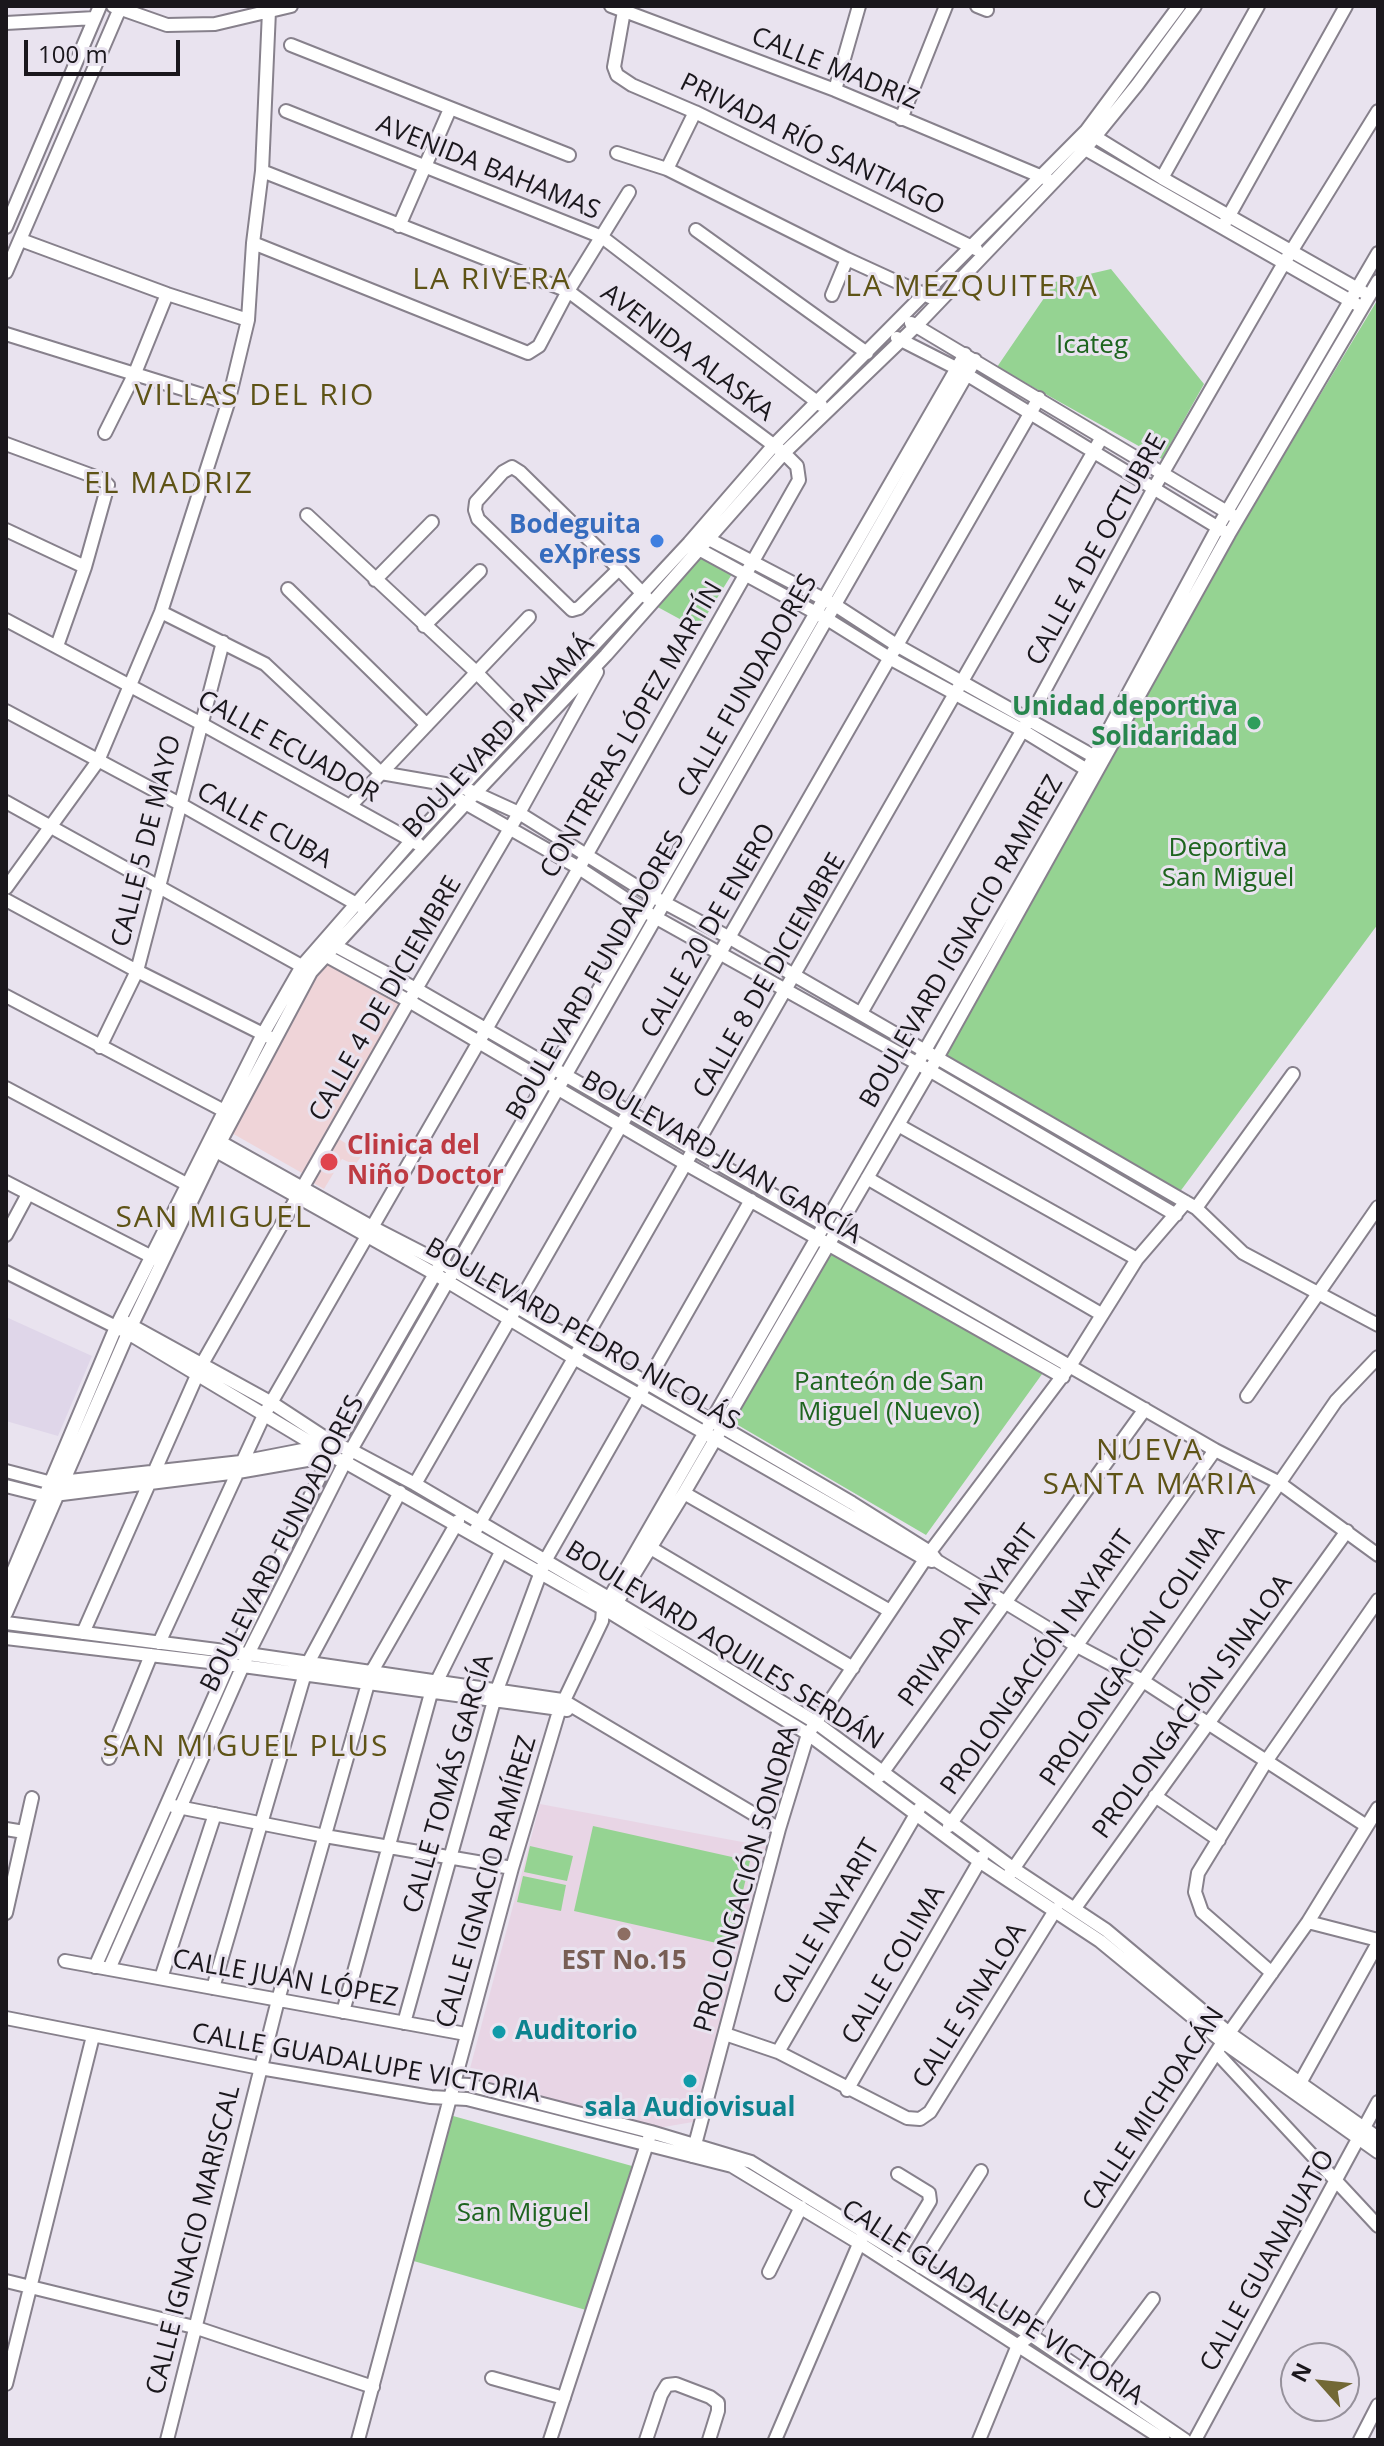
<!DOCTYPE html>
<meta charset="utf-8">
<style>
body{margin:0}
#map{position:relative;width:1384px;height:2446px;overflow:hidden;background:#e9e3ef;font-family:"Open Sans",sans-serif}
canvas{display:block}
.frame{position:absolute;inset:0;border:8px solid #1a171c;pointer-events:none}
.north{position:absolute;left:1280px;top:2342px;width:80px;height:80px;box-sizing:border-box;background:#e9e3ef;border:2px solid #96919b;border-radius:50%;rotate:297deg;font-size:22px;font-weight:700;line-height:32px;text-align:center;color:#1a171c}
.north::after{content:'';display:block;margin:auto;width:28px;height:36px;background:#726835;clip-path:polygon(50% 0,100% 100%,50% 72%,0 100%)}
.scale{position:absolute;left:24px;top:40px;width:156px;height:36px;box-sizing:border-box;border:4px solid #1a171c;border-top:0;padding-left:10px;font-size:24px;line-height:28px;white-space:nowrap;color:#1a171c;-webkit-text-stroke:6px #e9e3ef;paint-order:stroke}
</style>
<div id="map">
<canvas width="1384" height="2446"></canvas>
<div class="frame"></div>
<div class="north">N</div>
<div class="scale">100 m</div>
</div>
<script>
const g = document.querySelector('canvas').getContext('2d');
g.lineJoin = 'round';
function paint(path, color) { g.fillStyle = color; g.fill(path, 'evenodd'); }
const poly = rows => new Path2D(rows.map(r => 'M' + r).join(''));
function strokePath(path, color, width, dash) { g.strokeStyle = color; g.lineWidth = width; g.lineCap = dash ? 'butt' : 'round'; g.setLineDash(dash || []); g.stroke(path); }
function label(font, color, halo, rows, align = 'center') {
  g.font = font + ' "Open Sans",sans-serif'; g.lineWidth = 6; g.setLineDash([]); g.textBaseline = 'middle'; g.strokeStyle = halo; g.fillStyle = color; for (const [text, x, y, turn = 0] of rows) {
    g.save(); g.translate(x, y); g.rotate((+turn || 0) * Math.PI / 180); g.textAlign = isNaN(turn) ? turn : align; if (halo) g.strokeText(text, 0, 0); g.fillText(text, 0, 0); g.restore();
  }
}
const built = poly([
 [6,1317,92,1356,58,1436,6,1421]
]);
const education = poly([
 [540,1804,769,1847,693,2122,652,2129,468,2076]
]);
const medical = poly([
 [326,959,401,1001,302,1173,230,1132,308,983],
 [334,1136,363,1154,355,1165,342,1159,324,1189,308,1180]
]);
const green = poly([
 [1111,269,1204,384,1162,459,997,367,1055,282],
 [1378,299,1378,924,1179,1193,939,1057,1244,521],
 [698,556,732,574,698,629,654,605],
 [829,1248,1045,1370,926,1535,731,1421],
 [593,1826,750,1861,730,1946,574,1911],
 [530,1846,573,1856,567,1881,524,1872],
 [523,1876,566,1885,561,1911,517,1902],
 [446,2114,632,2166,586,2310,410,2260]
]);
const minor = poly([
 [113,6,167,25,215,24,291,6],
 [611,6,835,90,1047,179],
 [977,6,987,10],
 [624,11,614,67,617,75,632,85,695,112,976,249],
 [6,23,95,18],
 [291,45,569,155],
 [835,90,859,6],
 [286,111,602,237,821,405],
 [901,119,946,6],
 [1089,133,1162,178,1363,292],
 [1080,146,1356,304],
 [617,153,667,169,847,259,930,297],
 [667,169,695,112],
 [1162,178,1258,6],
 [1226,221,1346,6],
 [399,226,450,109],
 [6,227,100,6],
 [696,230,867,353],
 [21,240,167,294,248,320],
 [253,243,528,353,539,346,568,291,629,192],
 [6,272,121,6],
 [832,295,847,259],
 [911,323,1232,515],
 [6,334,228,403],
 [897,338,956,368,1222,530],
 [105,433,135,373,167,294],
 [6,444,101,479,108,485,85,567,57,646],
 [307,515,476,672,524,721],
 [6,530,85,567],
 [703,536,835,605,898,646,1102,761],
 [695,547,827,619,891,659,1022,730,1092,773],
 [619,569,579,608,572,610,478,519,475,510,476,502,503,472,512,467,520,472,619,569,646,597],
 [375,580,432,522],
 [288,589,427,725],
 [161,612,265,664,381,773,462,787,519,813,652,896,730,938,1196,1208,1243,1253,1378,1325],
 [6,620,200,723,418,844],
 [424,626,480,571],
 [6,711,180,804,360,906],
 [460,800,579,868,644,911,929,1070,1176,1215],
 [6,802,307,969],
 [350,806,529,617],
 [6,888,98,761,161,612,228,403,248,320,253,243,262,171,269,11],
 [6,900,137,971,269,1037],
 [332,944,416,989,1215,1450,1278,1482,1378,1555],
 [323,954,409,1001,686,1164,1063,1377],
 [6,996,230,1114],
 [861,1013,1029,719,1154,488,1284,263,1378,111],
 [100,1047,137,971,223,642],
 [6,1088,194,1188],
 [898,1125,1137,1259],
 [215,1139,372,1227,442,1263,852,1503,930,1552,937,1561,1077,1646,1143,1681,1365,1825],
 [209,1147,435,1274,574,1358,925,1559,932,1561],
 [867,1178,1101,1314],
 [6,1182,156,1259],
 [1196,1208,1293,1074],
 [6,1235,28,1194],
 [6,1272,128,1333,318,1447],
 [125,1322,272,1403,336,1445],
 [1247,1396,1378,1207],
 [6,1471,52,1483,241,1462,318,1447,336,1445,351,1450,415,1484,617,1603,815,1722,1014,1869,1106,1930,1229,2033,1378,2138],
 [415,1484,1039,398],
 [6,1486,46,1496,238,1472,330,1456,345,1462,611,1613,808,1734,979,1861,1100,1941,1223,2042,1378,2152],
 [684,1493,890,1611],
 [475,1531,1102,437],
 [649,1547,853,1668],
 [6,1588,116,1327,263,1034,302,966,412,840,689,543,774,445,1086,131,1179,6],
 [614,1607,684,1493,937,1058,1229,534,1378,281],
 [6,1613,128,1333,216,1150,311,972,466,803,606,655,784,453,916,326,1085,149,1137,85,1195,6],
 [6,1623,248,1654,562,1700,779,1829],
 [83,1633,202,1364,409,1001,519,813,597,672],
 [6,1638,243,1666,567,1710],
 [159,1643,264,1415,587,854,799,480,797,466,784,453,568,291,262,171],
 [109,1758,151,1655],
 [880,1776,1145,1409],
 [1155,1796,1219,1840],
 [173,1806,325,1836,512,1868],
 [949,1826,1215,1450],
 [6,1829,24,1832],
 [1009,1875,1336,1401,1378,1357],
 [1075,1908,1347,1531],
 [6,1913,32,1798],
 [1308,1922,1378,1940],
 [65,1961,466,2034],
 [95,1967,234,1652,330,1456,965,354],
 [109,1969,248,1654,351,1450,975,360],
 [1272,1973,1202,1912,1195,1892,1198,1873,1267,1760,1378,1600],
 [161,1978,215,1814],
 [213,1988,308,1663,400,1492],
 [343,2012,431,1693,501,1552],
 [6,2018,260,2068,431,2097,467,2099,732,2166,859,2243,1164,2440],
 [404,2023,497,1690,545,1561,751,1200],
 [725,2034,778,2052,907,2118,920,2119,930,2112,1056,1909],
 [778,2052,919,1809],
 [1217,2053,1378,2226],
 [1300,2083,1378,1943],
 [452,2084,469,2085,651,2132,751,2162,1031,2335,1185,2440],
 [847,2090,982,1857],
 [692,2156,779,1829,808,1734,930,1552,1070,1366,1137,1259,1186,1202],
 [898,2174,929,2193,930,2201,898,2254],
 [920,2267,981,2171],
 [769,2272,801,2207],
 [6,2281,194,2327,373,2387],
 [492,2378,564,2398],
 [1094,2378,1153,2299],
 [6,2384,93,2036],
 [167,2440,278,2000,371,1673,458,1521],
 [358,2440,512,1868,559,1711,602,1621,603,1609,1094,757,1218,527,1378,253],
 [550,2440,649,2138],
 [646,2440,661,2395,667,2385,676,2384,710,2397,718,2403,718,2411,709,2440],
 [775,2440,862,2237],
 [979,2440,1018,2345,1031,2335,1229,2033,1308,1922,1378,1808],
 [1195,2440,1378,2102],
 [1360,2440,1378,2405]
]);
const markers = [
 [657,541,8,"#3f7fe0"],
 [1254,723,8,"#2e9e5b"],
 [329,1162,10,"#e0444e"],
 [624,1934,8,"#8d6e63"],
 [499,2032,8,"#0f9aa8"],
 [690,2081,8,"#0f9aa8"]
];
const streetNames = [
 ["CALLE MADRIZ",835,69,22],
 ["PRIVADA RÍO SANTIAGO",812,145,26],
 ["AVENIDA BAHAMAS",488,168,22],
 ["AVENIDA ALASKA",687,353,37],
 ["CALLE 4 DE OCTUBRE",1097,550,-61],
 ["CALLE FUNDADORES",748,686,-60],
 ["CONTRERAS LÓPEZ MARTÍN",632,730,-60],
 ["BOULEVARD PANAMÁ",499,737,-47],
 ["CALLE ECUADOR",288,747,29],
 ["CALLE CUBA",264,826,29],
 ["CALLE 5 DE MAYO",147,841,-76],
 ["CALLE 20 DE ENERO",709,931,-60],
 ["BOULEVARD IGNACIO RAMIREZ",962,942,-60],
 ["BOULEVARD FUNDADORES",596,976,-60],
 ["CALLE 8 DE DICIEMBRE",770,976,-60],
 ["CALLE 4 DE DICIEMBRE",386,999,-60],
 ["BOULEVARD JUAN GARCÍA",721,1158,30],
 ["BOULEVARD PEDRO NICOLÁS",582,1335,30],
 ["BOULEVARD FUNDADORES",283,1544,-63],
 ["PRIVADA NAYARIT",969,1616,-54],
 ["BOULEVARD AQUILES SERDÁN",724,1646,32],
 ["PROLONGACIÓN COLIMA",1133,1656,-56],
 ["PROLONGACIÓN NAYARIT",1038,1663,-55],
 ["PROLONGACIÓN SINALOA",1193,1707,-54],
 ["CALLE TOMÁS GARCÍA",449,1784,-74],
 ["PROLONGACIÓN SONORA",747,1879,-74],
 ["CALLE IGNACIO RAMÍREZ",487,1882,-74],
 ["CALLE NAYARIT",827,1922,-60],
 ["CALLE COLIMA",894,1965,-60],
 ["CALLE JUAN LÓPEZ",285,1979,10],
 ["CALLE SINALOA",970,2006,-58],
 ["CALLE GUADALUPE VICTORIA",366,2064,10],
 ["CALLE MICHOACÁN",1154,2109,-57],
 ["CALLE IGNACIO MARISCAL",194,2240,-76],
 ["CALLE GUANAJUATO",1268,2261,-61],
 ["CALLE GUADALUPE VICTORIA",992,2303,33]
];
const parkNames = [
 ["Icateg",1092,346],
 ["Deportiva",1228,849],
 ["San Miguel",1228,879],
 ["Panteón de San",889,1383],
 ["Miguel (Nuevo)",889,1413],
 ["San Miguel",523,2214]
];
const shopNames = [
 ["Bodeguita",641,526],
 ["eXpress",641,556]
];
const leisureNames = [
 ["Unidad deportiva",1238,708],
 ["Solidaridad",1238,738]
];
const healthNames = [
 ["Clinica del",347,1147],
 ["Niño Doctor",347,1177]
];
const educationNames = [
 ["EST No.15",624,1962]
];
const cultureNames = [
 ["Auditorio",515,2032],
 ["sala Audiovisual",690,2109,"center"]
];
const quarterNames = [
 ["LA RIVERA",492,280],
 ["LA MEZQUITERA",972,287],
 ["VILLAS DEL RIO",255,396],
 ["EL MADRIZ",169,484],
 ["SAN MIGUEL",214,1218],
 ["NUEVA",1150,1451],
 ["SANTA MARIA",1150,1485],
 ["SAN MIGUEL PLUS",246,1747]
];
paint(built, '#dfd6e9');
paint(education, '#e8d5e5');
paint(medical, '#efd4d8');
paint(green, '#95d392');
strokePath(minor, '#87818c', 16);
strokePath(minor, '#fff', 12);
for (const [x, y, r, color] of markers) { const dot = new Path2D(); dot.arc(x, y, r, 0, 2 * Math.PI); g.fillStyle = color; g.fill(dot); strokePath(dot, '#e9e3ef', 3); }
label('26px', '#1a171c', '#e9e3ef', streetNames);
label('26px', '#1d641e', '#e9e3ef', parkNames);
label('bold 26px', '#366cbe', '#e9e3ef', shopNames, 'right');
label('bold 26px', '#27864d', '#e9e3ef', leisureNames, 'right');
label('bold 26px', '#be3a42', '#e9e3ef', healthNames, 'left');
label('bold 26px', '#785e54', '#e9e3ef', educationNames);
label('bold 26px', '#0d838f', '#e9e3ef', cultureNames, 'left');
g.letterSpacing = '2px';
label('30px', '#5e5316', '#e9e3ef', quarterNames);
g.letterSpacing = '0px';
</script>
